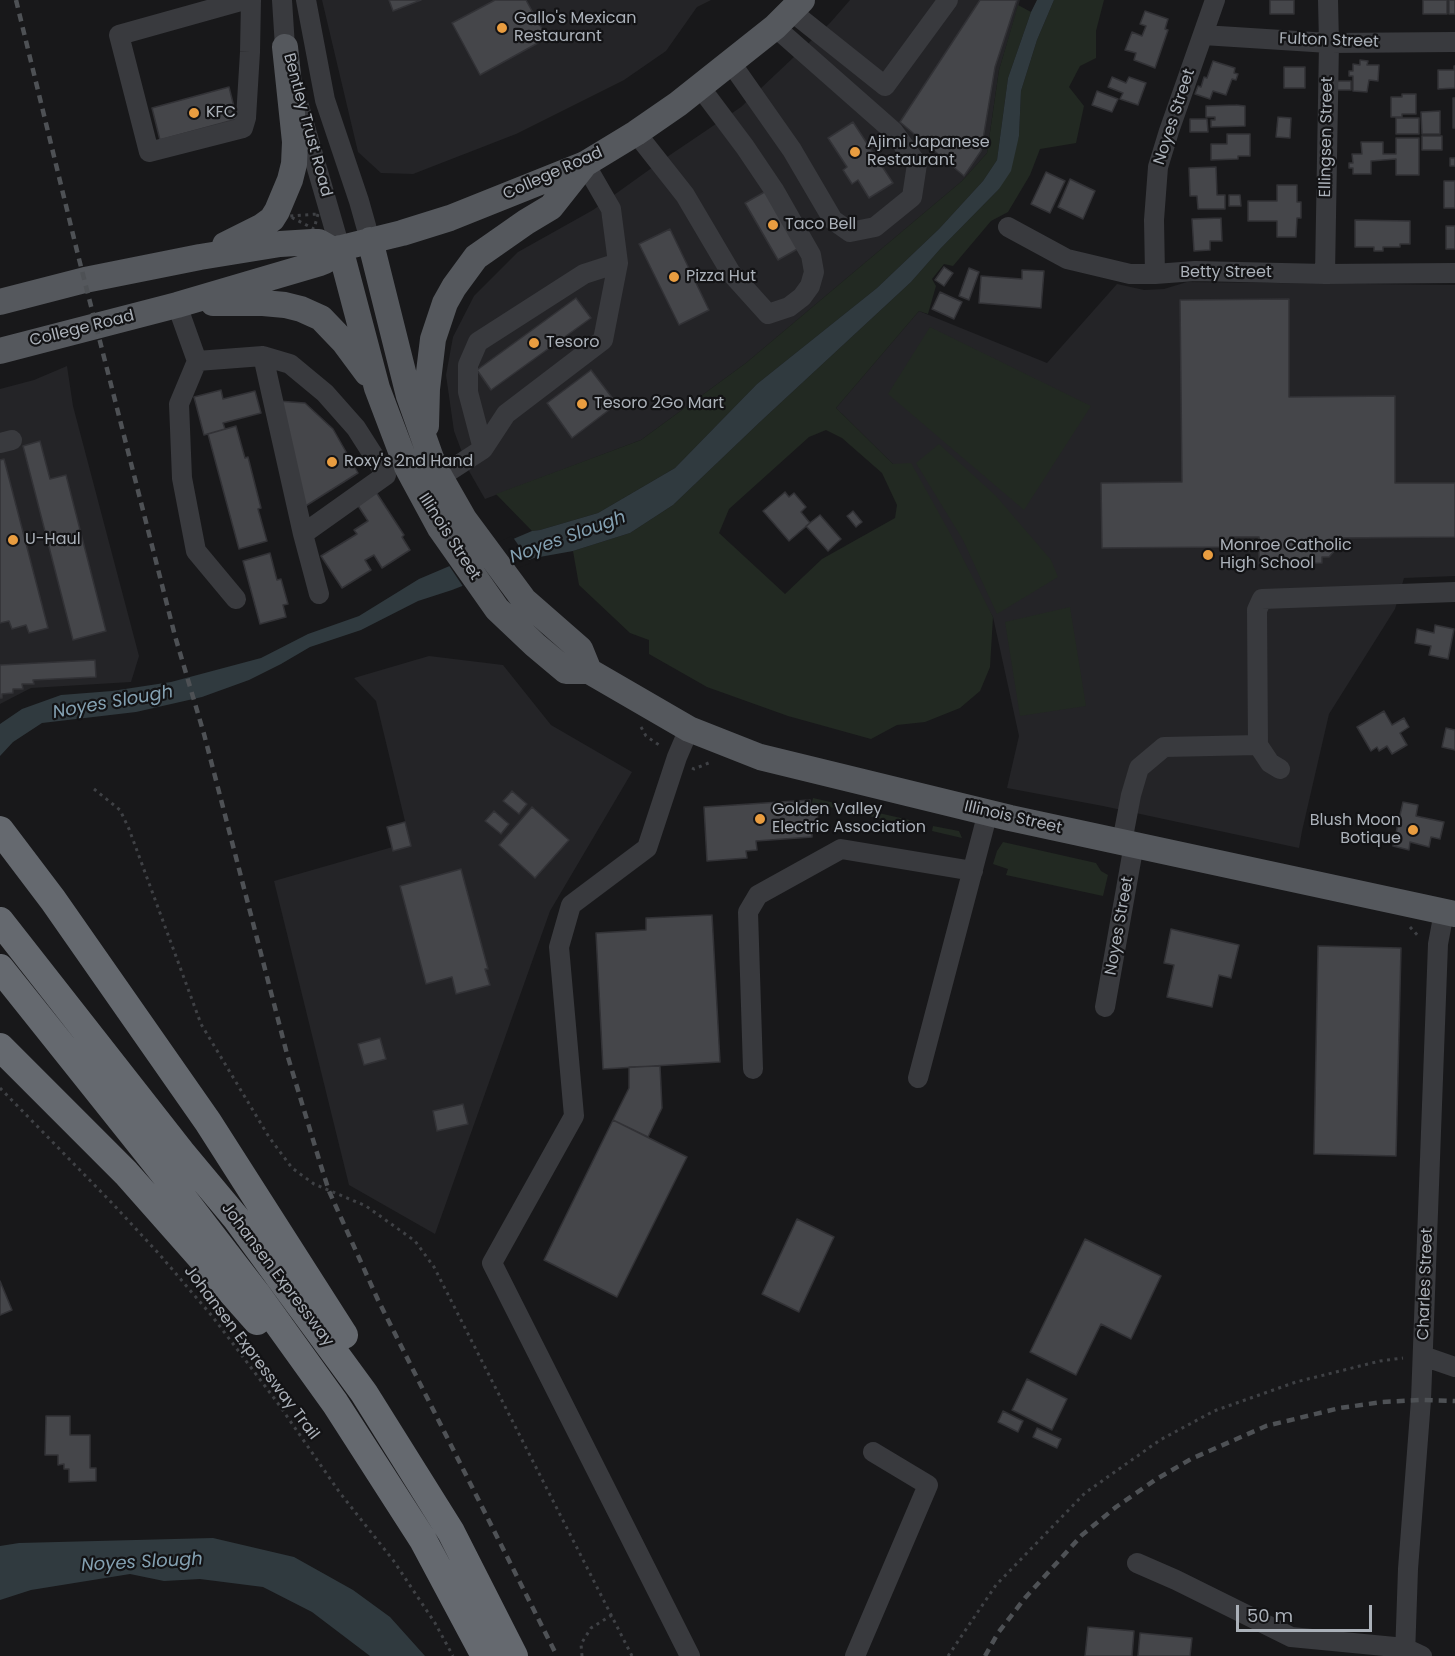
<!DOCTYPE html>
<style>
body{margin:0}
#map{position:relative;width:1455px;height:1656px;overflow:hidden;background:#18181a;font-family:Poppins,sans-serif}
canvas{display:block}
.scale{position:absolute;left:1236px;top:1605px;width:136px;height:27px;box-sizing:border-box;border:3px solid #abb1b9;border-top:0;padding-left:8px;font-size:18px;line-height:21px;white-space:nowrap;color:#abb1b9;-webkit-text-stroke:4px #131315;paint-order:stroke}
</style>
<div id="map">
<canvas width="1455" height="1656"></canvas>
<div class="scale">50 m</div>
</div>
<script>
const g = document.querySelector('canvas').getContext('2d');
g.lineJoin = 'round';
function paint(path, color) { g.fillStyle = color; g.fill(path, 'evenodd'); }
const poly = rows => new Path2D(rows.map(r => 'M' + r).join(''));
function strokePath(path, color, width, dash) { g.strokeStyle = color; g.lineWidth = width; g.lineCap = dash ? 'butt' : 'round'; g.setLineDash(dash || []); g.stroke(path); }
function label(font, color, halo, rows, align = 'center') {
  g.font = font + ' Poppins,sans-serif'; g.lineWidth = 4.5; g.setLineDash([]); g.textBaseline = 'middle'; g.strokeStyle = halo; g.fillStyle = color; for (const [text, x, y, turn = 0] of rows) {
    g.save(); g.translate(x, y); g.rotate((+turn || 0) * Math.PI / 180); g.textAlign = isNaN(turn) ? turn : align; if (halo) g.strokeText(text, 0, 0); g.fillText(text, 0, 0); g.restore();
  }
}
const built = poly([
 [322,0,711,0,697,7,666,51,624,80,516,134,413,174,381,173,358,152],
 [850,0,1020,0,999,70,987,153,962,181,746,363,641,440,485,499,469,471,454,431,446,375,453,337,474,296,518,252,593,210,667,157,741,107,830,23],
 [1187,282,1455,285,1455,576,1404,578,1395,609,1329,714,1302,831,1299,848,1103,806,1007,788,1019,736,993,617,893,464,836,408,919,311,1047,363,1117,284,1144,290,1164,289],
 [67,366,73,406,139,656,131,682,31,688,0,704,0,389,34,380],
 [429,656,503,665,551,725,632,772,550,911,435,1234,349,1185,274,881,410,842,376,701,354,678]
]);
const green = poly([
 [1054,0,1104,0,1096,31,1096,58,1080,66,1069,87,1084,106,1076,143,1040,149,1030,175,1008,212,991,221,953,266,944,264,932,279,936,286,928,314,919,311,836,408,893,464,911,463,951,535,993,617,990,667,980,691,960,708,925,722,897,725,871,739,788,716,707,687,649,654,649,640,630,633,579,585,573,551,630,533,673,505,761,421,911,282,941,248,999,189,1019,136,1021,91,1037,40],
 [826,430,842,438,882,473,897,505,895,518,822,559,785,594,719,533,729,509,809,437],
 [1018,5,1031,12,1008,78,997,160,983,181,939,229,877,288,757,384,675,468,598,513,540,530,532,531,496,494,641,440,746,363,962,181,987,153,999,70],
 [930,327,1091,406,1024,510,888,394],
 [939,444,996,496,1051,560,1058,577,997,614,963,540,916,463],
 [1070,607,1086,706,1020,716,1005,622],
 [813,798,927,824,926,829,812,803],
 [933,826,959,831,962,838,932,831],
 [1003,842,1096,863,1101,871,1108,875,1103,896,1006,875,1008,869,993,864,997,851]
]);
const water = poly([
 [1037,0,1054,0,1037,40,1021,91,1019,136,1011,171,999,189,941,248,911,282,761,421,673,505,630,533,573,551,534,558,452,590,418,601,361,630,310,647,281,664,249,680,202,697,136,712,42,723,13,742,0,756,0,724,22,709,61,695,112,691,171,682,261,658,308,634,359,616,419,579,532,531,540,530,598,513,675,468,757,384,877,288,939,229,983,181,997,160,1008,78,1031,12],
 [213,1538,294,1557,353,1590,390,1617,425,1656,370,1656,312,1612,263,1587,200,1579,164,1581,130,1574,31,1590,0,1600,0,1546,19,1543]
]);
const pier = poly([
 [512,536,531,563,464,588,448,564]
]);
const building = poly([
 [389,0,421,0,393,11,389,0],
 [495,0,526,0,547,38,480,75,452,23,495,0],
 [980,0,1017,0,995,67,981,151,964,176,900,122,980,0],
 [1270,0,1294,0,1294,14,1270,14,1270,0],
 [1423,0,1447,0,1447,14,1423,14,1423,0],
 [1449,0,1455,0,1455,14,1449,14,1449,0],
 [1145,11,1168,19,1165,29,1168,30,1155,68,1134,60,1136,53,1125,50,1132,32,1142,36,1146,26,1140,24,1145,11],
 [1360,60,1368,61,1367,65,1379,65,1378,81,1369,80,1367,92,1353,91,1353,76,1349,76,1349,71,1353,71,1353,64,1360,65,1360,60],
 [1213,61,1235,68,1234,73,1238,74,1236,80,1232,79,1226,95,1213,91,1210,99,1195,94,1198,86,1201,87,1204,77,1207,78,1213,61],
 [1454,66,1455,66,1455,88,1438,89,1438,70,1454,70,1454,66],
 [1284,67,1305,67,1305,88,1284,88,1284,67],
 [1112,77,1126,83,1129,77,1146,83,1138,105,1120,99,1123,93,1108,87,1112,77],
 [1336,81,1351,81,1351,90,1336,90,1336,81],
 [229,87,237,119,160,140,152,108,229,87],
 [1097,91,1118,99,1112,112,1092,105,1097,91],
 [1402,94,1416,94,1416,114,1402,114,1402,117,1391,117,1391,97,1402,97,1402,94],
 [1453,98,1455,98,1455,128,1453,128,1453,98],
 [1236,105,1245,106,1245,126,1211,127,1211,120,1215,120,1215,117,1206,117,1206,106,1236,105],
 [1440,111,1440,134,1422,134,1421,112,1440,111],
 [1278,117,1291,118,1290,138,1276,137,1278,117],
 [1396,118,1419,118,1419,134,1396,134,1396,118],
 [1190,119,1207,119,1208,132,1190,132,1190,119],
 [853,122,893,183,869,198,858,180,852,184,843,170,847,167,828,138,853,122],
 [1227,134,1250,134,1250,156,1238,156,1238,159,1211,160,1211,144,1227,144,1227,134],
 [1422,136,1442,136,1442,150,1422,150,1422,136],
 [1396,138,1419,138,1419,175,1396,175,1396,159,1371,161,1371,174,1353,174,1353,168,1349,168,1349,163,1353,163,1352,154,1362,154,1361,142,1383,142,1383,154,1396,154,1396,138],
 [1450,158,1455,158,1455,166,1450,166,1450,158],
 [1216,167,1217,195,1225,195,1225,209,1198,209,1197,196,1190,196,1189,168,1216,167],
 [1046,172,1065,181,1050,213,1031,204,1046,172],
 [1070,179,1095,191,1083,219,1058,207,1070,179],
 [1444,181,1455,181,1455,208,1444,208,1444,181],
 [1277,185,1297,185,1297,202,1301,202,1301,218,1297,218,1296,237,1277,237,1277,221,1248,221,1248,201,1277,201,1277,185],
 [768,190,801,247,778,260,745,203,768,190],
 [1229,195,1240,195,1241,206,1229,206,1229,195],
 [1221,218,1222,241,1210,241,1210,250,1194,251,1192,219,1221,218],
 [1355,220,1410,221,1410,244,1400,244,1400,247,1383,247,1383,251,1374,251,1374,247,1355,247,1355,220],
 [1446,226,1455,226,1455,249,1446,249,1446,226],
 [670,229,709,310,679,325,639,244,670,229],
 [944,267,953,273,944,286,935,280,944,267],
 [969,268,979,272,969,300,959,296,969,268],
 [1022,270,1044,271,1041,308,979,303,981,276,1022,279,1022,270],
 [940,292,962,302,954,319,932,309,940,292],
 [576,298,591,318,491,390,477,370,576,298],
 [1289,299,1289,397,1395,396,1395,483,1455,483,1455,537,1336,538,1336,549,1329,557,1322,557,1322,563,1259,564,1259,537,1230,537,1230,547,1102,548,1101,483,1182,482,1180,300,1289,299],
 [591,370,617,404,572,438,547,403,591,370],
 [221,390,223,399,255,391,261,413,223,423,225,429,204,435,194,397,221,390],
 [278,401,305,403,333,429,358,473,304,507,278,401],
 [236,426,245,458,248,457,261,508,258,509,267,541,239,549,208,434,236,426],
 [40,441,50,479,66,475,106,631,73,640,23,446,40,441],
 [4,459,48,628,29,633,26,625,12,629,9,621,0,623,0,460,4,459],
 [374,489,404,535,402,537,410,550,382,568,374,555,365,560,371,570,342,588,321,556,357,534,354,530,368,521,355,501,374,489],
 [785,492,789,497,794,493,806,507,801,512,810,523,789,541,763,511,785,492],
 [853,511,862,522,856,527,847,516,853,511],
 [820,515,841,539,828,551,806,526,820,515],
 [270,553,277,580,281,579,288,604,283,605,286,617,260,624,243,561,270,553],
 [1435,625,1454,629,1448,659,1429,655,1431,646,1415,643,1417,629,1434,633,1435,625],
 [95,660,96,677,33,680,34,684,22,684,23,689,13,689,13,693,2,694,2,698,0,698,0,665,95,660],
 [1384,711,1392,725,1404,718,1409,727,1400,733,1407,745,1392,754,1387,746,1379,751,1377,747,1371,751,1357,727,1384,711],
 [1446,728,1455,730,1455,750,1442,747,1446,728],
 [512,791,527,804,519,814,503,801,512,791],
 [810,800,811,811,817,811,818,823,812,824,812,837,756,841,757,850,746,851,747,858,707,861,704,807,810,800],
 [1403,802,1418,805,1416,816,1444,822,1440,839,1431,837,1429,847,1410,842,1409,850,1393,846,1403,802],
 [532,807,569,840,535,878,499,845,532,807],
 [494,811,509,824,501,834,485,821,494,811],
 [405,822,411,846,393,851,387,827,405,822],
 [461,869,488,969,485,969,490,985,456,994,452,977,426,984,400,886,461,869],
 [712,915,720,1062,603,1069,596,933,646,930,646,918,712,915],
 [1171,929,1239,945,1231,978,1219,975,1212,1007,1167,997,1174,965,1164,963,1171,929],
 [1318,946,1401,948,1396,1156,1314,1154,1318,946],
 [380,1038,386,1059,364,1065,358,1044,380,1038],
 [660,1066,662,1108,648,1137,613,1120,629,1088,629,1067,660,1066],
 [463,1104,468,1124,437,1131,433,1111,463,1104],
 [613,1120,687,1157,617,1297,544,1260,613,1120],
 [797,1219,834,1237,799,1312,762,1294,797,1219],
 [1085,1239,1161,1276,1131,1339,1101,1324,1076,1375,1030,1352,1085,1239],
 [0,1281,12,1310,0,1315,0,1281],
 [1027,1379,1067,1399,1052,1430,1012,1410,1027,1379],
 [1003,1411,1023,1421,1018,1432,998,1422,1003,1411],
 [46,1416,70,1416,70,1435,90,1435,90,1468,96,1468,96,1481,69,1482,69,1469,64,1469,64,1464,58,1465,58,1455,45,1455,46,1416],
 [1037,1428,1061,1439,1057,1448,1033,1437,1037,1428],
 [1088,1627,1134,1631,1132,1656,1085,1656,1088,1627],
 [1140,1633,1192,1638,1190,1656,1138,1656,1140,1633]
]);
const path = poly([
 [318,214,314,229,289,216,318,214],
 [641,727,646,736,662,747],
 [692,768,694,769,711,762],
 [94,789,120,810,129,829,201,1024,269,1137,292,1168,314,1184,366,1206,415,1241,434,1267,632,1656],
 [1410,927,1420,938],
 [0,1088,112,1203,160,1255,212,1316,277,1402,340,1493,393,1560,435,1623,453,1656],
 [582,1656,581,1644,591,1628,612,1615],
 [948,1656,996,1585,1085,1493,1160,1440,1214,1411,1296,1382,1380,1361,1403,1358]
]);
const minor = poly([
 [244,0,119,35,149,152,243,128,246,118,250,52,251,0],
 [282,0,285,47,288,60],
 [306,0,325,100,359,201,370,240],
 [791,11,885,86,948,0],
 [1203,35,1329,43,1455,42],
 [731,63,792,150,833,220,850,232,875,227,912,197,917,164,893,131,775,27],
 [299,106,340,248],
 [636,133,685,195,731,273,768,314,789,307,802,297,810,286,814,272,811,255,774,190,745,147,700,87],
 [1008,227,1067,259,1130,274,1155,274,1195,271,1325,274,1455,273],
 [1155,274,1154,220,1158,167,1169,131,1215,0],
 [1325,274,1329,43,1328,0],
 [177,305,197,361,179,404,182,478,196,551,236,599],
 [197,361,263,356,290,364,325,393,356,428,386,475,303,534,263,356],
 [0,443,12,440],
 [483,449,468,392,468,365,478,342,584,274,618,263],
 [440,477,483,449,506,414,603,340,618,263,611,209,585,164],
 [303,534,319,594],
 [689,729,677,757,647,848,571,905,559,947,574,1116,492,1263,690,1656],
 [1280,769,1270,763,1258,745,1257,610,1262,599,1455,592],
 [1122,842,1131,795,1139,768,1164,747,1258,745],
 [1105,1007,1134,844],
 [753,1069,748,912,758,895,841,849,973,871],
 [918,1078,988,812],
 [1423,1356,1455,1367],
 [1137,1563,1176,1580,1291,1637,1405,1648,1422,1656],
 [855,1656,928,1485,873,1452],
 [1405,1656,1408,1569,1421,1400,1438,944,1444,912]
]);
const major = poly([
 [370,240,409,396,431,458,440,477,464,519,524,600,580,649,589,671],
 [225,245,261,227,272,219,277,211,290,180,294,164,295,142,285,47],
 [340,248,377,388,407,467,440,528,497,609,535,645,566,671,589,671,689,729,760,757,1010,818,1455,914],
 [0,302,85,280,200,257,280,244,312,242,319,242,333,250],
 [213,303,263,303,285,305,301,309,321,318,344,342,367,373],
 [0,351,177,305,320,263,325,261,333,250,402,233,450,218,585,164,636,133,678,104,775,27,802,0],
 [426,426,427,389,433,339,445,303,454,287,476,257,526,222,551,207,585,164]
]);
const highway = poly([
 [0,830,53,900,208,1122,344,1335],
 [0,921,181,1152,236,1218,364,1393,451,1532,514,1656],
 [0,968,166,1176,256,1293,335,1403,423,1540,485,1656],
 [0,1047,126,1173,257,1321]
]);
const rail = poly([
 [16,0,78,255,175,636,204,734,287,1054,321,1166,329,1191,378,1300,557,1656],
 [985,1656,998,1633,1025,1598,1082,1535,1116,1507,1155,1480,1191,1459,1266,1426,1340,1408,1382,1402,1421,1400,1455,1401]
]);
const markers = [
 [502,28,6,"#e99d40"],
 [194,113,6,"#e99d40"],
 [855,152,6,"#e99d40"],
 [773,225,6,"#e99d40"],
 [674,277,6,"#e99d40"],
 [534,343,6,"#e99d40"],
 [582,404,6,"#e99d40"],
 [332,462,6,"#e99d40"],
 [13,540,6,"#e99d40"],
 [1208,555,6,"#e99d40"],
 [760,819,6,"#e99d40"],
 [1413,830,6,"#e99d40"]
];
const poiNames = [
 ["Gallo's Mexican",514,19],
 ["Restaurant",514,37],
 ["KFC",206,113],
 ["Ajimi Japanese",867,143],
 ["Restaurant",867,161],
 ["Taco Bell",785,225],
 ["Pizza Hut",686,277],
 ["Tesoro",546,343],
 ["Tesoro 2Go Mart",594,404],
 ["Roxy's 2nd Hand",344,462],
 ["U-Haul",25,540],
 ["Monroe Catholic",1220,546],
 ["High School",1220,564],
 ["Golden Valley",772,810],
 ["Electric Association",772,828],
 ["Blush Moon",1401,821,"right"],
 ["Botique",1401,839,"right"]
];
const streetNames = [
 ["Fulton Street",1329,41,2],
 ["Noyes Street",1175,117,-72],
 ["Bentley Trust Road",307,125,75],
 ["Ellingsen Street",1327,137,-89],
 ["College Road",553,174,-24],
 ["Betty Street",1226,273],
 ["College Road",82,329,-14],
 ["Illinois Street",449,537,57],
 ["Illinois Street",1013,818,13],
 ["Noyes Street",1120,926,-80],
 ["Johansen Expressway",277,1275,53],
 ["Charles Street",1426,1284,-88],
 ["Johansen Expressway Trail",251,1353,53]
];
const waterNames = [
 ["Noyes Slough",568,538,-20],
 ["Noyes Slough",113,703,-10],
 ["Noyes Slough",142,1563,-3]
];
paint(built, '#242427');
paint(green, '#222922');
paint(water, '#303a3f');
paint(pier, '#18181a');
paint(building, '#45464a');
strokePath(building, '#323236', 1.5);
strokePath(path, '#3f4145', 3, [3, 4.5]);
strokePath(minor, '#393a3e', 20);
strokePath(major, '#55585d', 26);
strokePath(highway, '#65696f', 28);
strokePath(rail, '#4e5155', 4.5, [8, 6]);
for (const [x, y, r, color] of markers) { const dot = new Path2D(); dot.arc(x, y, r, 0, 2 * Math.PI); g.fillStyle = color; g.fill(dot); strokePath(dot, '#131315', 2); }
label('16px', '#abb1b9', '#131315', poiNames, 'left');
label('16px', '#abb1b9', '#131315', streetNames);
label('italic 18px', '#84a1b2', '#131315', waterNames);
</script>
